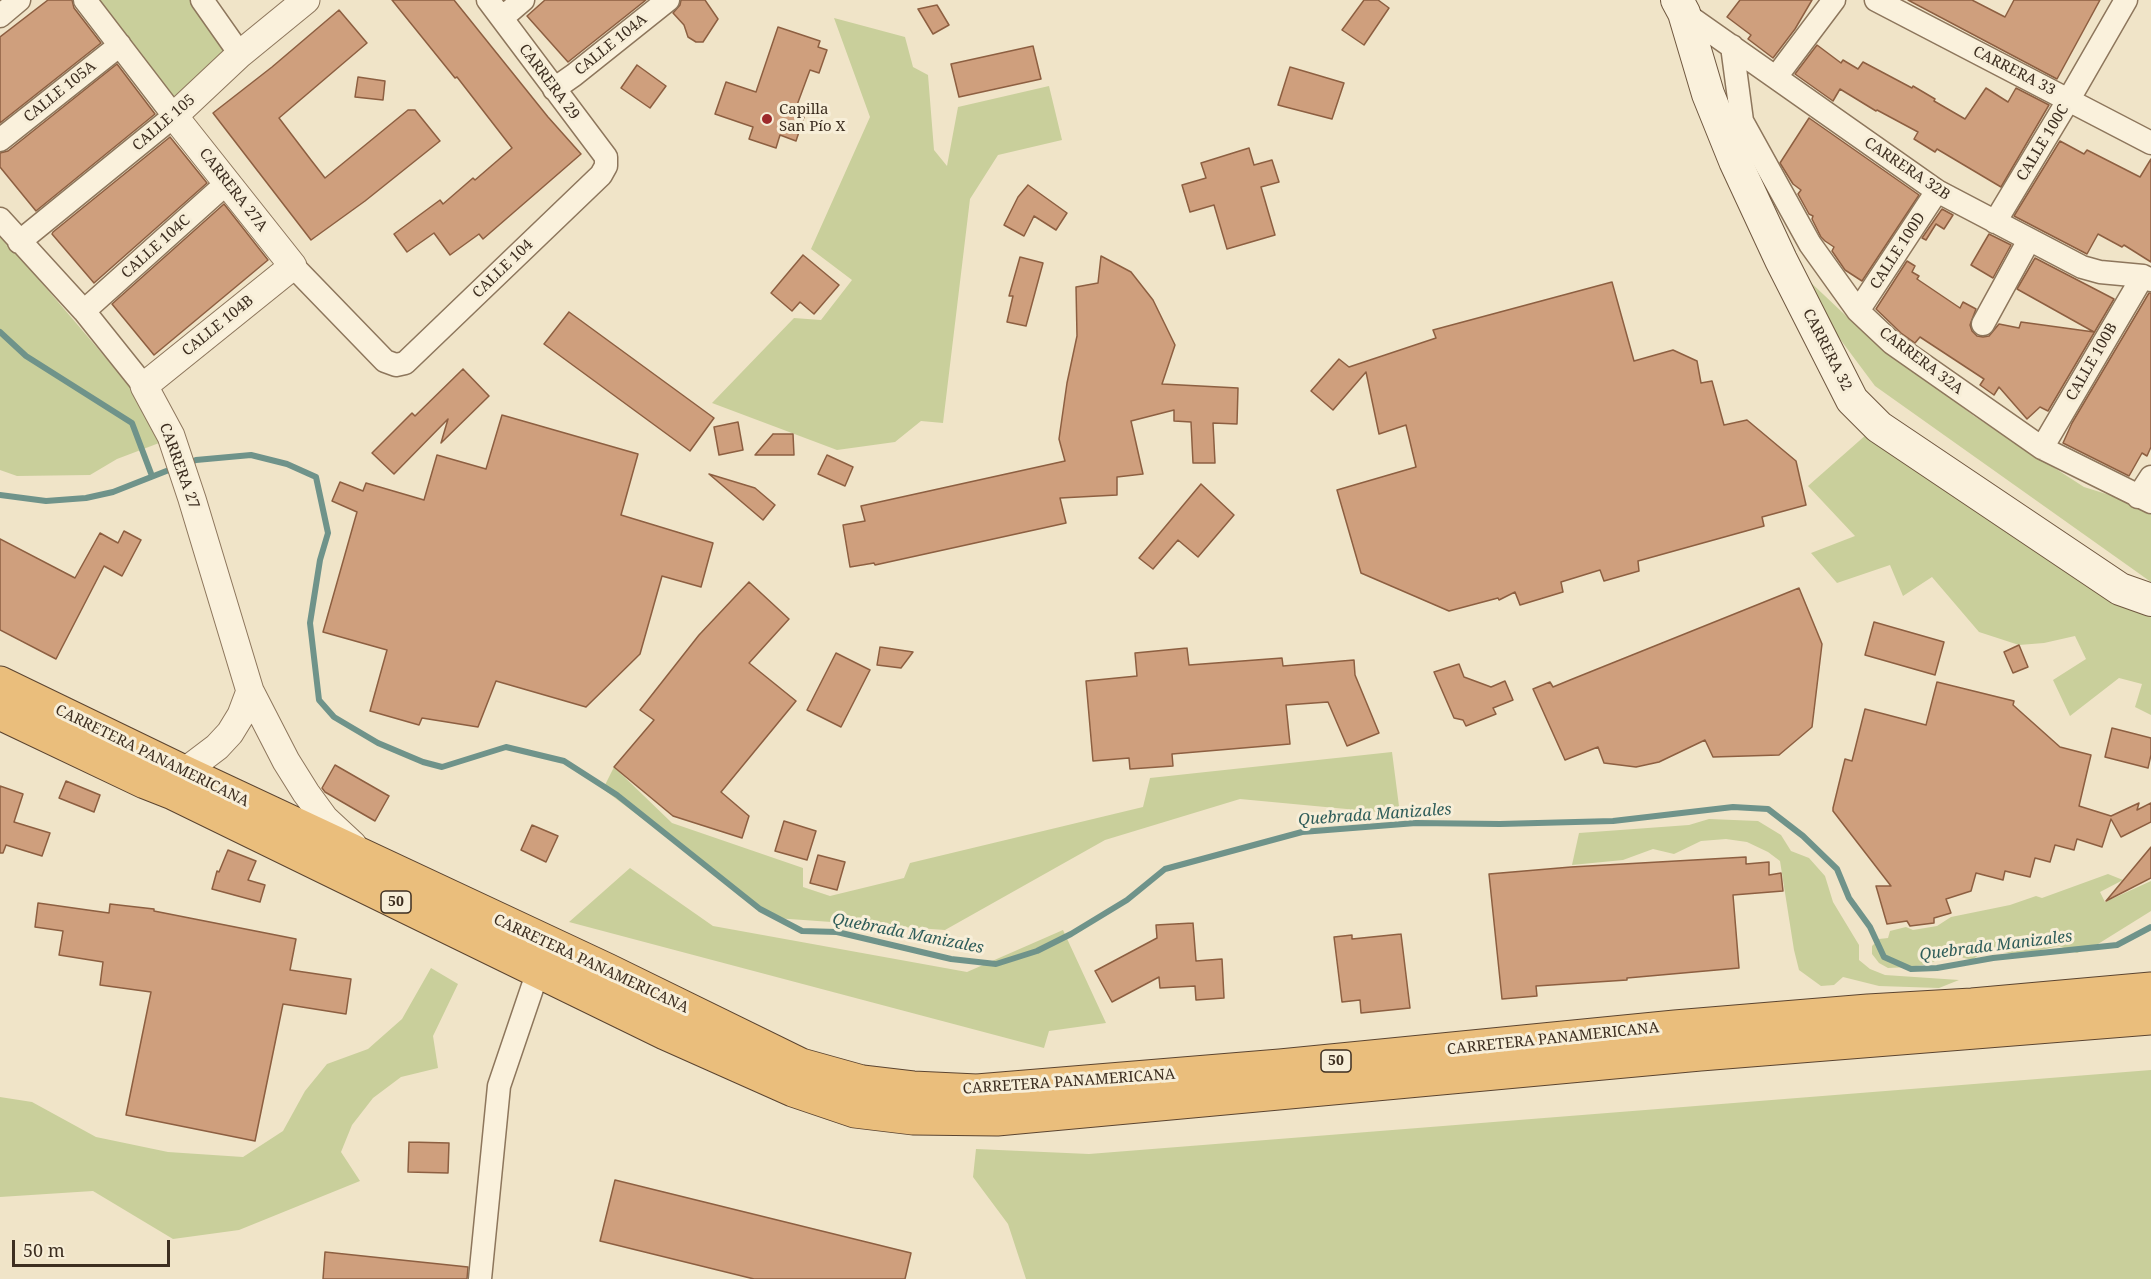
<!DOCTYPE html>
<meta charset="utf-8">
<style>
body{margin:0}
#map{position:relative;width:2151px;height:1279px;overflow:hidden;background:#f0e4c8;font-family:"Noto Serif",serif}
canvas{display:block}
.scale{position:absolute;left:12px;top:1240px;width:158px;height:27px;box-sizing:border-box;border:3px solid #3d2e20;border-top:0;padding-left:8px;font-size:18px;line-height:21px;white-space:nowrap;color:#3d2e20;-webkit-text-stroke:4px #f7eed8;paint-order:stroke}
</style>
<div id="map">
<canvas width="2151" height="1279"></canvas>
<div class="scale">50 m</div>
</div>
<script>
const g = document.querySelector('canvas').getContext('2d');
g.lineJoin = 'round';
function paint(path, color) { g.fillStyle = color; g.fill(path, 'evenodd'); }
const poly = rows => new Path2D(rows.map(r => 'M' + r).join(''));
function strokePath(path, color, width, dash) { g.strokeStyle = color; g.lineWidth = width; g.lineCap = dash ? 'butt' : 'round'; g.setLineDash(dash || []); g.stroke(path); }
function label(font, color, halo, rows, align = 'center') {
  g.font = font + ' "Noto Serif",serif'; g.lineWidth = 6; g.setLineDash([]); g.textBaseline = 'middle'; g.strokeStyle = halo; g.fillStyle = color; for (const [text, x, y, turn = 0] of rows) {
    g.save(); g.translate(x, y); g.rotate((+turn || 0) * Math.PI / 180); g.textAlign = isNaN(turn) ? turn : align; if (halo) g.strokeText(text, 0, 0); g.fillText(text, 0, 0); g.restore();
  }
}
const green = poly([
 [85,0,202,0,240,54,174,116],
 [834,18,905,37,913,67,928,75,934,150,947,166,958,107,1049,86,1062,140,998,155,970,199,943,423,921,421,895,442,837,450,712,403,794,318,821,320,852,280,811,249,870,117],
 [0,234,129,385,167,440,117,459,90,475,17,476,0,470],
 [1806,278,1861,330,1974,416,2084,487,2151,508,2151,582,1875,386,1831,327],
 [1867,434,2151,608,2151,715,2135,707,2142,684,2119,678,2070,716,2053,680,2086,659,2075,636,2044,643,2019,645,1979,632,1932,577,1903,596,1890,565,1837,583,1811,553,1855,536,1808,486],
 [1392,752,1400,814,1240,799,1105,840,945,930,775,918,603,789,614,767,672,823,803,868,803,887,830,896,904,878,910,863,1143,807,1150,778],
 [1709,819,1758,821,1781,835,1791,851,1809,858,1825,876,1833,902,1859,945,1859,960,1870,969,1885,975,1959,980,1939,988,1879,986,1843,977,1834,985,1821,986,1799,970,1794,950,1780,861,1768,852,1747,842,1726,839,1701,841,1674,854,1653,849,1623,860,1572,865,1579,833,1689,825],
 [630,868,713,926,967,972,1063,930,1106,1023,1049,1031,1044,1048,569,922],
 [2108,874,2123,880,2100,892,2105,902,2151,881,2151,911,2098,944,2077,953,2059,946,2019,955,1987,949,1972,960,1949,954,1929,964,1910,967,1888,968,1879,963,1872,954,1872,946,1879,939,1888,938,1890,931,1906,927,1913,930,1937,926,1951,917,2010,905,2036,896,2042,898],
 [431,968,458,984,433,1036,438,1068,401,1077,373,1098,352,1125,341,1152,360,1181,239,1230,173,1239,93,1191,0,1197,0,1097,32,1102,96,1137,168,1152,243,1157,283,1131,305,1091,327,1064,368,1049,402,1019],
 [2151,1070,2151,1279,1026,1279,1008,1224,973,1177,976,1149,1089,1154]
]);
const stream = poly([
 [0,332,26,356,132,423,152,476],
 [186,464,196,460,251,455,287,464,316,477,328,533,320,560,310,623,319,700,334,717,378,743,423,762,442,767,506,747,564,761,617,795,760,909,802,931,837,932,951,959,996,964,1037,951,1071,934,1127,900,1165,869,1302,832,1416,823,1500,824,1613,821,1733,807,1768,809,1803,836,1837,869,1849,898,1870,927,1884,957,1911,969,1937,968,1993,958,2117,945,2151,927],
 [0,495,46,501,86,498,113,492,174,468]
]);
const building = poly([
 [48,0,72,0,74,8,101,43,0,123,0,37,48,0],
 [392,0,454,0,548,117,581,154,483,239,479,234,450,255,434,233,407,252,394,234,440,200,443,204,473,178,475,180,512,148,457,77,455,78,392,0],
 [545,0,646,0,568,62,527,16,545,0],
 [681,0,705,0,718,19,703,42,696,42,688,37,684,25,673,13,680,5,681,0],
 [1364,0,1378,0,1389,8,1364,45,1342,30,1364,0],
 [1740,0,1812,0,1795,29,1773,58,1748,39,1751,35,1727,17,1740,0],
 [1908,0,1972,0,2005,17,2014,0,2100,0,2057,79,1908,0],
 [937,5,949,25,933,34,918,9,937,5],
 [339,10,367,43,279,118,311,160,325,178,408,110,415,110,440,141,365,201,311,240,213,113,272,67,339,10],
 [778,27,820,41,818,47,827,50,819,73,810,70,797,105,807,108,796,141,780,135,776,148,749,139,753,127,715,114,726,82,756,92,778,27],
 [1817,45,1841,63,1843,60,1858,69,1863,62,1912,88,1913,86,1935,99,1934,101,1965,119,1986,88,2008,102,2016,88,2049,105,2001,187,1937,149,1935,152,1914,139,1918,132,1877,110,1876,111,1840,89,1833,101,1795,74,1817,45],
 [1033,46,1041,79,959,97,951,64,1033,46],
 [117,64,155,114,36,211,0,167,0,153,8,151,117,64],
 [637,65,666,86,650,108,621,88,637,65],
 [1290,67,1344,83,1332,119,1278,105,1290,67],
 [358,77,385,81,383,100,355,97,358,77],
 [1809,118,1919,195,1862,281,1845,270,1832,251,1834,247,1825,241,1821,237,1812,219,1813,216,1809,214,1798,194,1801,190,1793,184,1780,163,1809,118],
 [170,137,207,183,94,283,52,234,53,232,170,137],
 [2060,141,2084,154,2087,150,2140,177,2151,159,2151,262,2124,245,2122,247,2098,234,2087,254,2014,216,2060,141],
 [1249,148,1254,165,1272,160,1279,182,1261,187,1275,235,1227,249,1214,205,1190,212,1182,185,1206,178,1201,163,1249,148],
 [1028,185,1067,213,1056,230,1034,216,1024,236,1004,225,1018,197,1028,185],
 [224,204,268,260,154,355,112,304,224,204],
 [1942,209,1953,215,1944,229,1936,224,1926,240,1922,238,1942,209],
 [1989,234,2011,245,1993,278,1971,265,1989,234],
 [803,255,839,285,814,314,800,302,792,311,771,293,803,255],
 [1101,256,1131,272,1153,300,1175,345,1162,384,1238,388,1237,424,1213,423,1215,463,1193,463,1191,422,1174,421,1174,410,1131,421,1143,474,1117,477,1117,495,1060,498,1066,523,875,565,874,563,850,567,843,525,865,521,861,506,1065,461,1059,439,1067,383,1077,336,1076,287,1098,283,1101,256],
 [1020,257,1043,263,1026,326,1007,322,1013,296,1009,296,1020,257],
 [2035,258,2114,299,2048,411,2040,407,2027,419,1999,387,1994,395,1980,385,1984,379,1920,337,1915,343,1901,333,1876,309,1907,261,1915,266,1912,272,1919,276,1917,279,1960,308,1963,302,1976,309,1970,325,1972,331,1977,336,1983,337,1989,336,1999,324,2019,328,2021,322,2094,332,2017,289,2035,258],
 [1612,282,1634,361,1673,350,1697,361,1701,383,1712,381,1724,425,1747,420,1796,461,1806,505,1762,517,1764,526,1638,561,1639,571,1604,581,1600,570,1561,582,1563,592,1520,605,1515,592,1499,600,1498,598,1449,611,1361,573,1337,490,1416,467,1406,425,1379,434,1366,372,1333,410,1311,391,1339,359,1349,367,1436,338,1433,330,1612,282],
 [2149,293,2151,293,2151,447,2147,456,2142,453,2129,476,2063,443,2072,423,2149,293],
 [569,312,714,418,690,451,544,344,569,312],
 [463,369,489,396,441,443,448,419,394,474,372,453,412,413,415,416,463,369],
 [502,415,638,454,621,515,713,543,701,587,662,576,640,654,586,707,496,681,478,727,422,718,419,725,370,711,387,650,323,632,357,512,332,501,340,482,363,491,366,483,424,500,437,455,486,469,502,415],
 [738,422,743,450,719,455,714,427,738,422],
 [773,434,793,434,794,455,755,455,773,434],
 [827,455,853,467,845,486,818,474,827,455],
 [709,474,755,488,775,505,763,520,709,474],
 [1201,484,1234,515,1198,557,1178,540,1153,569,1139,558,1201,484],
 [124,531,141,540,122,576,104,566,56,659,0,630,0,539,75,578,100,533,118,543,124,531],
 [749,582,789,619,749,663,796,701,721,792,749,816,742,838,673,816,614,767,654,720,640,710,699,635,749,582],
 [1799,588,1822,644,1812,727,1779,755,1713,757,1705,740,1659,762,1636,767,1604,763,1598,747,1565,760,1533,689,1550,682,1553,687,1570,680,1799,588],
 [1874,622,1944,642,1935,675,1865,655,1874,622],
 [2019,645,2028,667,2013,673,2004,652,2019,645],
 [880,647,913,652,901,668,877,665,880,647],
 [1187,648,1189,665,1282,658,1283,666,1354,660,1355,675,1379,733,1347,746,1328,702,1286,705,1290,744,1172,754,1173,766,1130,769,1129,758,1093,761,1086,681,1137,676,1135,653,1187,648],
 [836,653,870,670,841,727,807,710,836,653],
 [1459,664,1464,677,1491,687,1505,681,1513,700,1493,708,1496,714,1466,726,1463,720,1454,718,1434,672,1459,664],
 [1937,682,2014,701,2013,705,2060,747,2091,755,2079,806,2111,816,2139,803,2137,810,2151,803,2151,822,2121,837,2111,819,2102,847,2077,839,2074,850,2055,845,2050,862,2035,858,2030,877,2005,871,2003,880,1976,873,1971,891,1946,899,1951,913,1934,918,1934,923,1910,926,1907,921,1887,924,1876,886,1891,886,1833,811,1833,808,1845,759,1852,761,1865,709,1926,725,1937,682],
 [2112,728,2151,738,2151,755,2148,768,2105,757,2112,728],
 [335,765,389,796,375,821,325,792,322,788,335,765],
 [66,781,100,795,94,812,59,798,66,781],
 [0,786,23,794,14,822,50,833,42,856,6,845,3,853,0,853,0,786],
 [784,821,816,831,807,860,775,851,784,821],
 [532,825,558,836,546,862,521,850,532,825],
 [2151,847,2151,878,2106,901,2151,847],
 [228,850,256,861,248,880,265,885,260,902,212,889,217,871,219,872,228,850],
 [818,855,845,862,837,890,810,883,818,855],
 [1746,857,1746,864,1769,862,1769,875,1781,873,1783,891,1733,895,1739,968,1627,978,1627,980,1536,986,1537,996,1502,999,1489,874,1571,867,1746,857],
 [38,903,109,913,110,904,154,909,154,911,296,939,290,970,351,979,346,1014,283,1004,255,1141,126,1115,151,992,100,985,103,962,59,955,63,931,35,927,38,903],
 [1193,923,1196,961,1222,959,1224,998,1196,1000,1195,986,1160,988,1159,977,1112,1002,1095,971,1157,938,1156,925,1193,923],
 [1401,934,1410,1008,1361,1013,1360,1000,1342,1002,1334,937,1352,935,1352,939,1401,934],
 [409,1142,449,1143,448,1173,408,1172,409,1142],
 [615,1180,911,1253,905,1279,754,1279,600,1241,615,1180],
 [325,1252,468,1267,467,1279,323,1279,325,1252]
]);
const minor = poly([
 [202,0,240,54],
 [1876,0,2151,143],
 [1686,10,1684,13,1937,191,2082,267,2100,272,2143,276,2151,280],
 [0,16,19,0],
 [502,18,523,0],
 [1732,46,1742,121,1810,244,1858,311,1892,343,2042,448,2151,502],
 [1776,77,1834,0],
 [554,89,574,75,668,0],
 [0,140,120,45],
 [0,219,84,311,144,386],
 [1995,222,2069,99,2126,0],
 [19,242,174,116,85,0],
 [293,266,385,361,396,365,405,363,601,175,606,166,606,157,488,0],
 [84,311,228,182],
 [1858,311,1937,191],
 [1983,324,2029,240],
 [2042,448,2143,276],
 [2138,497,2151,477],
 [480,1279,499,1086,538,971]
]);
const tertiary = poly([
 [306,0,240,54,174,116,293,266,144,386,171,436,192,499,250,691,286,761,306,793,325,819,353,845],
 [184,772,217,747,230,733,241,715,250,691]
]);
const secondary = poly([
 [1677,0,1684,13,1708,94,1735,161,1781,260,1852,400,1879,427,2120,589,2151,600]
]);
const trunk = poly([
 [0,683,184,772,607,970,801,1065,862,1082,913,1088,977,1091,1280,1066,1675,1027,1868,1011,1972,1005,2151,989],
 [0,713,145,782,173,793,665,1033,793,1090,855,1111,913,1118,997,1119,1700,1054,2151,1018]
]);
const markers = [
 [767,119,6,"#9e2a2b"]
];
const shields = [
 [396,902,30],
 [1336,1061,30]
];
const shieldNames = [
 ["50",396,902],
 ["50",1336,1061]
];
const streetNames = [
 ["CALLE 104A",611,45,-39],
 ["CARRERA 33",2014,71,27],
 ["CARRERA 29",549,82,53],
 ["CALLE 105A",60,92,-39],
 ["CALLE 105",164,123,-41],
 ["CALLE 100C",2043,143,-59],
 ["CARRERA 32B",1907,169,34],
 ["CARRERA 27A",233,190,52],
 ["CALLE 104C",156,247,-42],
 ["CALLE 100D",1898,251,-57],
 ["CALLE 104",503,269,-44],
 ["CALLE 104B",218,326,-39],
 ["CARRERA 32",1827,350,63],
 ["CARRERA 32A",1921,361,37],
 ["CALLE 100B",2092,362,-60],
 ["CARRERA 27",179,466,70],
 ["CARRETERA PANAMERICANA",152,756,26],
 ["CARRETERA PANAMERICANA",591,964,25],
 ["CARRETERA PANAMERICANA",1553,1039,-6],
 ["CARRETERA PANAMERICANA",1069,1082,-4]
];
const poiNames = [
 ["Capilla",779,110],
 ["San Pío X",779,127]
];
const waterNames = [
 ["Quebrada Manizales",1375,815,-4],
 ["Quebrada Manizales",908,934,11],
 ["Quebrada Manizales",1996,946,-7]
];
paint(green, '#c9cf9b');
strokePath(stream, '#6f938a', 6);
paint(building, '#cf9f7d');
strokePath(building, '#8d5f41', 1.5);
strokePath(minor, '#8d765c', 25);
strokePath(tertiary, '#8d765c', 29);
strokePath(secondary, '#6f573f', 34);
strokePath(trunk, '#5b4430', 35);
strokePath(minor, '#faf1dc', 22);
strokePath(tertiary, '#faf1dc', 27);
strokePath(secondary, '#faf1dc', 32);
strokePath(trunk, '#eabe7c', 33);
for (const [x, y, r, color] of markers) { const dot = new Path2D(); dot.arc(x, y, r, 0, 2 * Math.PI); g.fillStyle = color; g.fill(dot); strokePath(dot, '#f7eed8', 2); }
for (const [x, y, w] of shields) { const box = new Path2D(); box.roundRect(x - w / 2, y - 11, w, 22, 4.5); g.fillStyle = '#f7eed8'; g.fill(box); strokePath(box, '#3d2e20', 1.5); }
label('bold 14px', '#3d2e20', null, shieldNames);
label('15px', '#3d2e20', '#f7eed8', streetNames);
label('15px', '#3d2e20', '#f7eed8', poiNames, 'left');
label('italic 16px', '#2f5d5a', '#f7eed8', waterNames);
</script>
